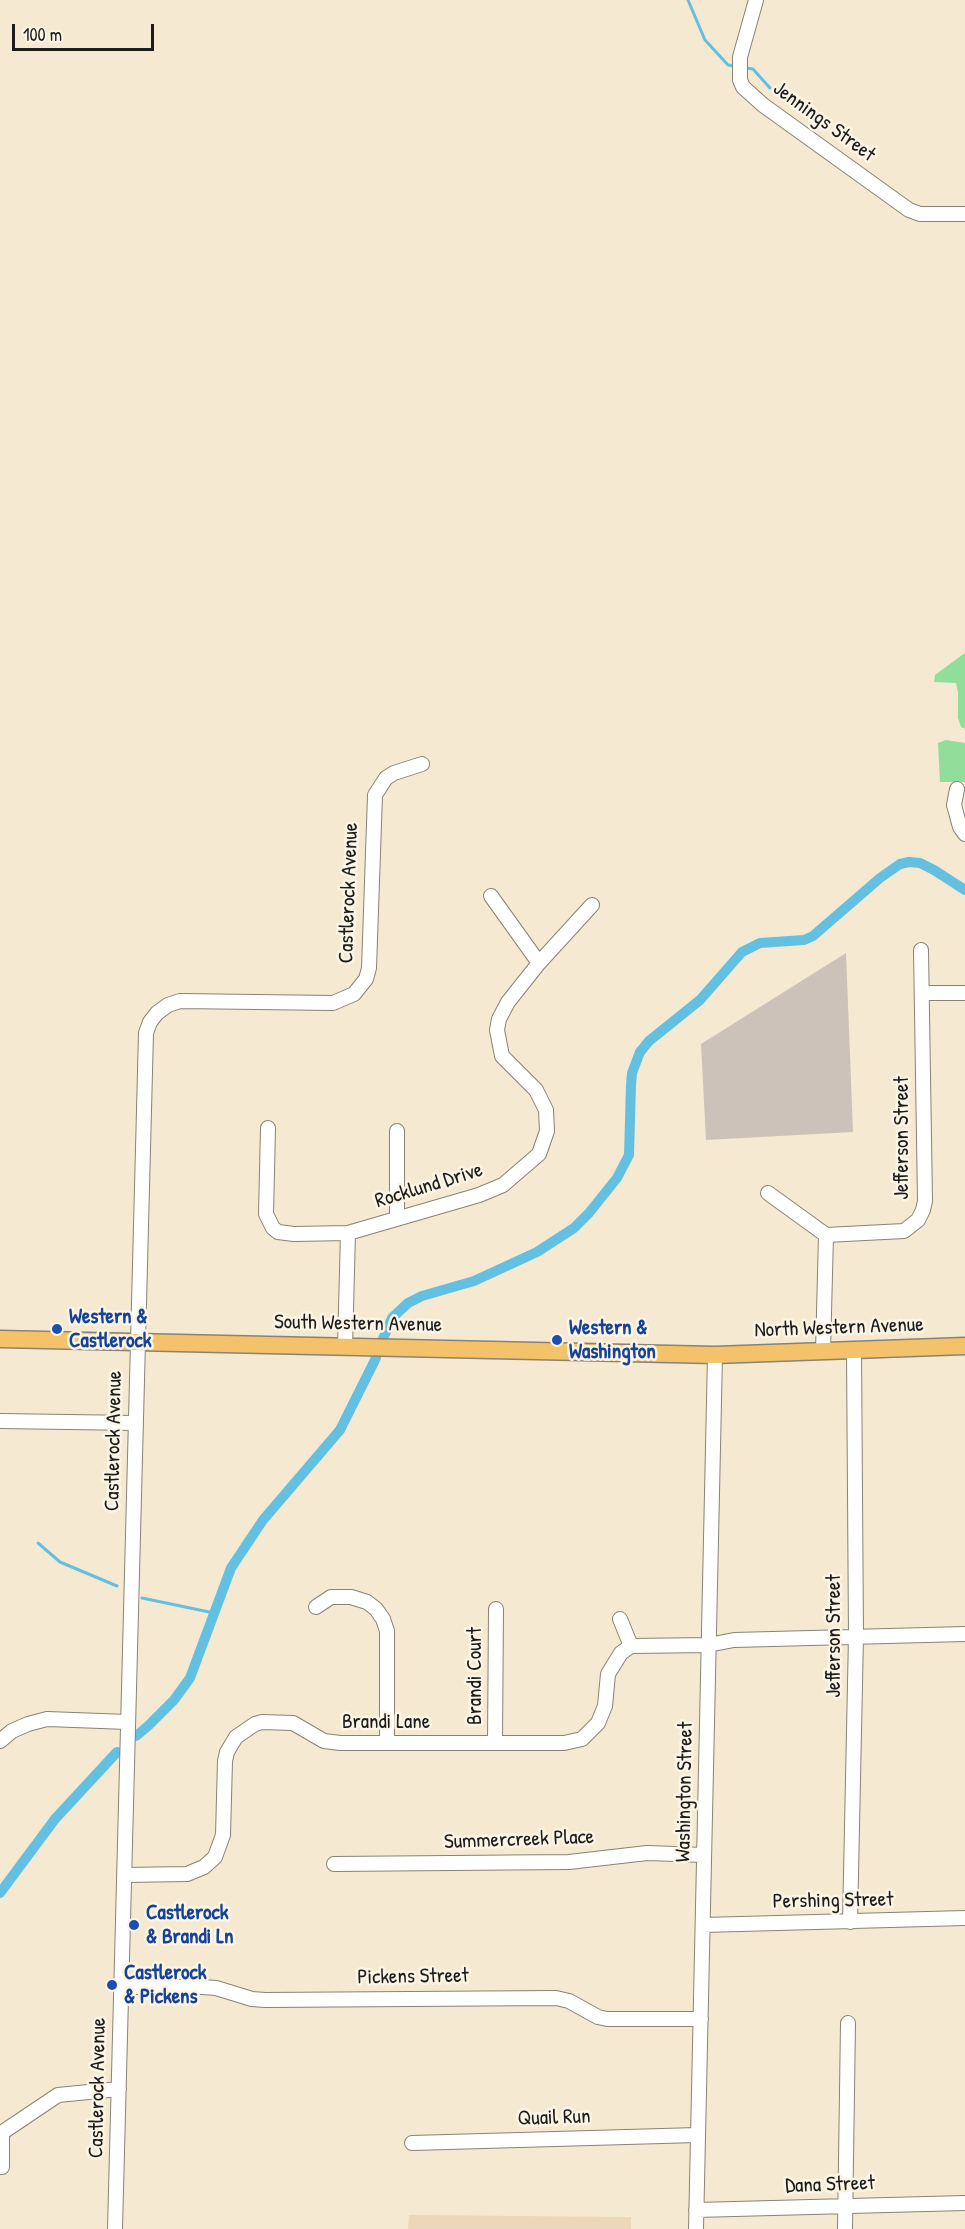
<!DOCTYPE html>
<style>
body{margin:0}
#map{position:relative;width:965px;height:2229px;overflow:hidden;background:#f5ead1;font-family:"Patrick Hand",sans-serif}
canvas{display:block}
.scale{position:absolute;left:12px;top:24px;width:142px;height:27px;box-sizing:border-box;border:3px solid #1c1c1c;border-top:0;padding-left:8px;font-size:18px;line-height:21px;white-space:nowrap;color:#1c1c1c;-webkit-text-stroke:4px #fcf5e5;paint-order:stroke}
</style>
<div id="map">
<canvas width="965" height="2229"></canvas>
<div class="scale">100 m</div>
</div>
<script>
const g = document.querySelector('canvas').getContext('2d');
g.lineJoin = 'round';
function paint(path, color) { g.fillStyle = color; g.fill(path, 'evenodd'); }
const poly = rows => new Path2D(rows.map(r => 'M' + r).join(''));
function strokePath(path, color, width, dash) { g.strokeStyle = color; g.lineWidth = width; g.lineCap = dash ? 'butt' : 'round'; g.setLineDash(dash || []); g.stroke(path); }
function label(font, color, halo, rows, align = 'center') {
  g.font = font + ' "Patrick Hand",sans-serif'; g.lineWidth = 5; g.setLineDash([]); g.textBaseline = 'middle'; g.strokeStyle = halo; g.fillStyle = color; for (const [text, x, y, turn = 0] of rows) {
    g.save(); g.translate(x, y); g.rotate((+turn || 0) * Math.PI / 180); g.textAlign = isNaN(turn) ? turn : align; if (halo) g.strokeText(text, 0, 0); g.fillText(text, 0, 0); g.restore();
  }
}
const built = poly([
 [409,2215,631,2217,631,2229,408,2229]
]);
const industrial = poly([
 [846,953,853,1132,706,1140,701,1044]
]);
const green = poly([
 [965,653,965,729,961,727,958,718,958,692,956,683,934,682,935,675],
 [946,740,965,743,965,782,940,782,938,743]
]);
const stream = poly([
 [688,0,705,40,728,65,734,66],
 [746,68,753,69,770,88],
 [38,1543,60,1562,117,1586],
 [142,1598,214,1613]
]);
const canal = poly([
 [382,1341,392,1318,408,1303,422,1296,474,1281,537,1252,574,1228,589,1213,617,1178,629,1155,631,1085,632,1073,640,1052,649,1041,700,1000,742,952,760,943,804,940,813,936,880,878,900,864,909,862,920,863,934,870,965,890],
 [136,1736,148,1726,174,1700,190,1678,231,1568,263,1520,340,1430,376,1358],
 [0,1893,55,1819,117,1752]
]);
const minor = poly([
 [756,0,740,57,740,80,743,87,763,105,909,210,920,214,965,214],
 [957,789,954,805,960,827,965,834],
 [491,896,539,963],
 [922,993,965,993],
 [268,1128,266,1214,273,1228,278,1232,294,1234,348,1233],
 [397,1131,397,1218],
 [768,1193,826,1235],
 [826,1235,904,1231,918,1220,923,1210,925,1201,921,950],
 [345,1347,348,1233,479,1195,503,1185,539,1154,547,1131,546,1110,536,1090,502,1056,497,1030,499,1019,508,1002,539,963,592,905],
 [823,1352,826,1235],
 [0,1421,135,1423],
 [316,1607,331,1597,351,1597,367,1602,376,1609,383,1619,387,1631,387,1743],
 [620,1619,631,1646],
 [0,1741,12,1731,28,1724,47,1719,128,1722],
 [495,1742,496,1609],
 [334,1864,569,1862,647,1853,704,1855],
 [124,1875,187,1874,204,1867,215,1857,223,1835,225,1761,227,1752,236,1737,255,1724,262,1722,293,1723,324,1741,340,1743,564,1743,582,1739,598,1723,605,1706,608,1674,621,1653,631,1646,708,1645,734,1640,965,1634],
 [850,1922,856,1636,854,1350],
 [703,1925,965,1918],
 [121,1987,203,1987,216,1988,252,1999,265,2000,556,1998,569,2001,598,2017,607,2019,701,2019],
 [0,2134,58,2095,119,2089],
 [412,2143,698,2135],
 [0,2167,2,2167,2,2133],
 [696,2210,965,2203],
 [115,2229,146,1033,150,1022,157,1013,168,1005,180,1001,333,1003,354,994,366,979,369,968,375,795,386,778,394,773,422,764],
 [696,2229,715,1355],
 [845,2229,848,2023]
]);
const major = poly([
 [0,1339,715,1355,965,1346]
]);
const markers = [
 [57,1329,6,"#1a4fb4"],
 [557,1340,6,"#1a4fb4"],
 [134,1925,6,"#1a4fb4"],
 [112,1985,6,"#1a4fb4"]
];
const streetNames = [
 ["Jennings Street",824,122,36],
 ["Castlerock Avenue",349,893,-88],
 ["Jefferson Street",902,1138,-90],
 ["Rocklund Drive",429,1186,-17],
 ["South Western Avenue",358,1324,1],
 ["North Western Avenue",839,1328,-2],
 ["Castlerock Avenue",114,1441,-89],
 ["Jefferson Street",834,1636,-90],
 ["Brandi Court",475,1676,-90],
 ["Brandi Lane",386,1722],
 ["Washington Street",685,1792,-89],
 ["Summercreek Place",519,1840,-2],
 ["Pershing Street",833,1901,-1],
 ["Pickens Street",413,1977,-1],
 ["Castlerock Avenue",98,2088,-89],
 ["Quail Run",554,2118,-2],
 ["Dana Street",830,2185,-2]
];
const transitNames = [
 ["Western &",69,1317],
 ["Castlerock",69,1341],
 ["Western &",569,1328],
 ["Washington",569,1352],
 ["Castlerock",146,1913],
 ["& Brandi Ln",146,1937],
 ["Castlerock",124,1973],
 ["& Pickens",124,1997]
];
paint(built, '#edd7bb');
paint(industrial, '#ccc2b9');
paint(green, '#91dd9a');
strokePath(stream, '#63c0e1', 3);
strokePath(canal, '#63c0e1', 10);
strokePath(minor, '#888376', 16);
strokePath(major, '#888376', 19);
strokePath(minor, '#fff', 14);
strokePath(major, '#f3c26a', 16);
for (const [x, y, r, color] of markers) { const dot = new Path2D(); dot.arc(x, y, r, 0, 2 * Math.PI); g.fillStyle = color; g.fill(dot); strokePath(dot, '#fcf5e5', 2); }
label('21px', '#1c1c1c', '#fcf5e5', streetNames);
label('bold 21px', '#164399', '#fcf5e5', transitNames, 'left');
</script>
